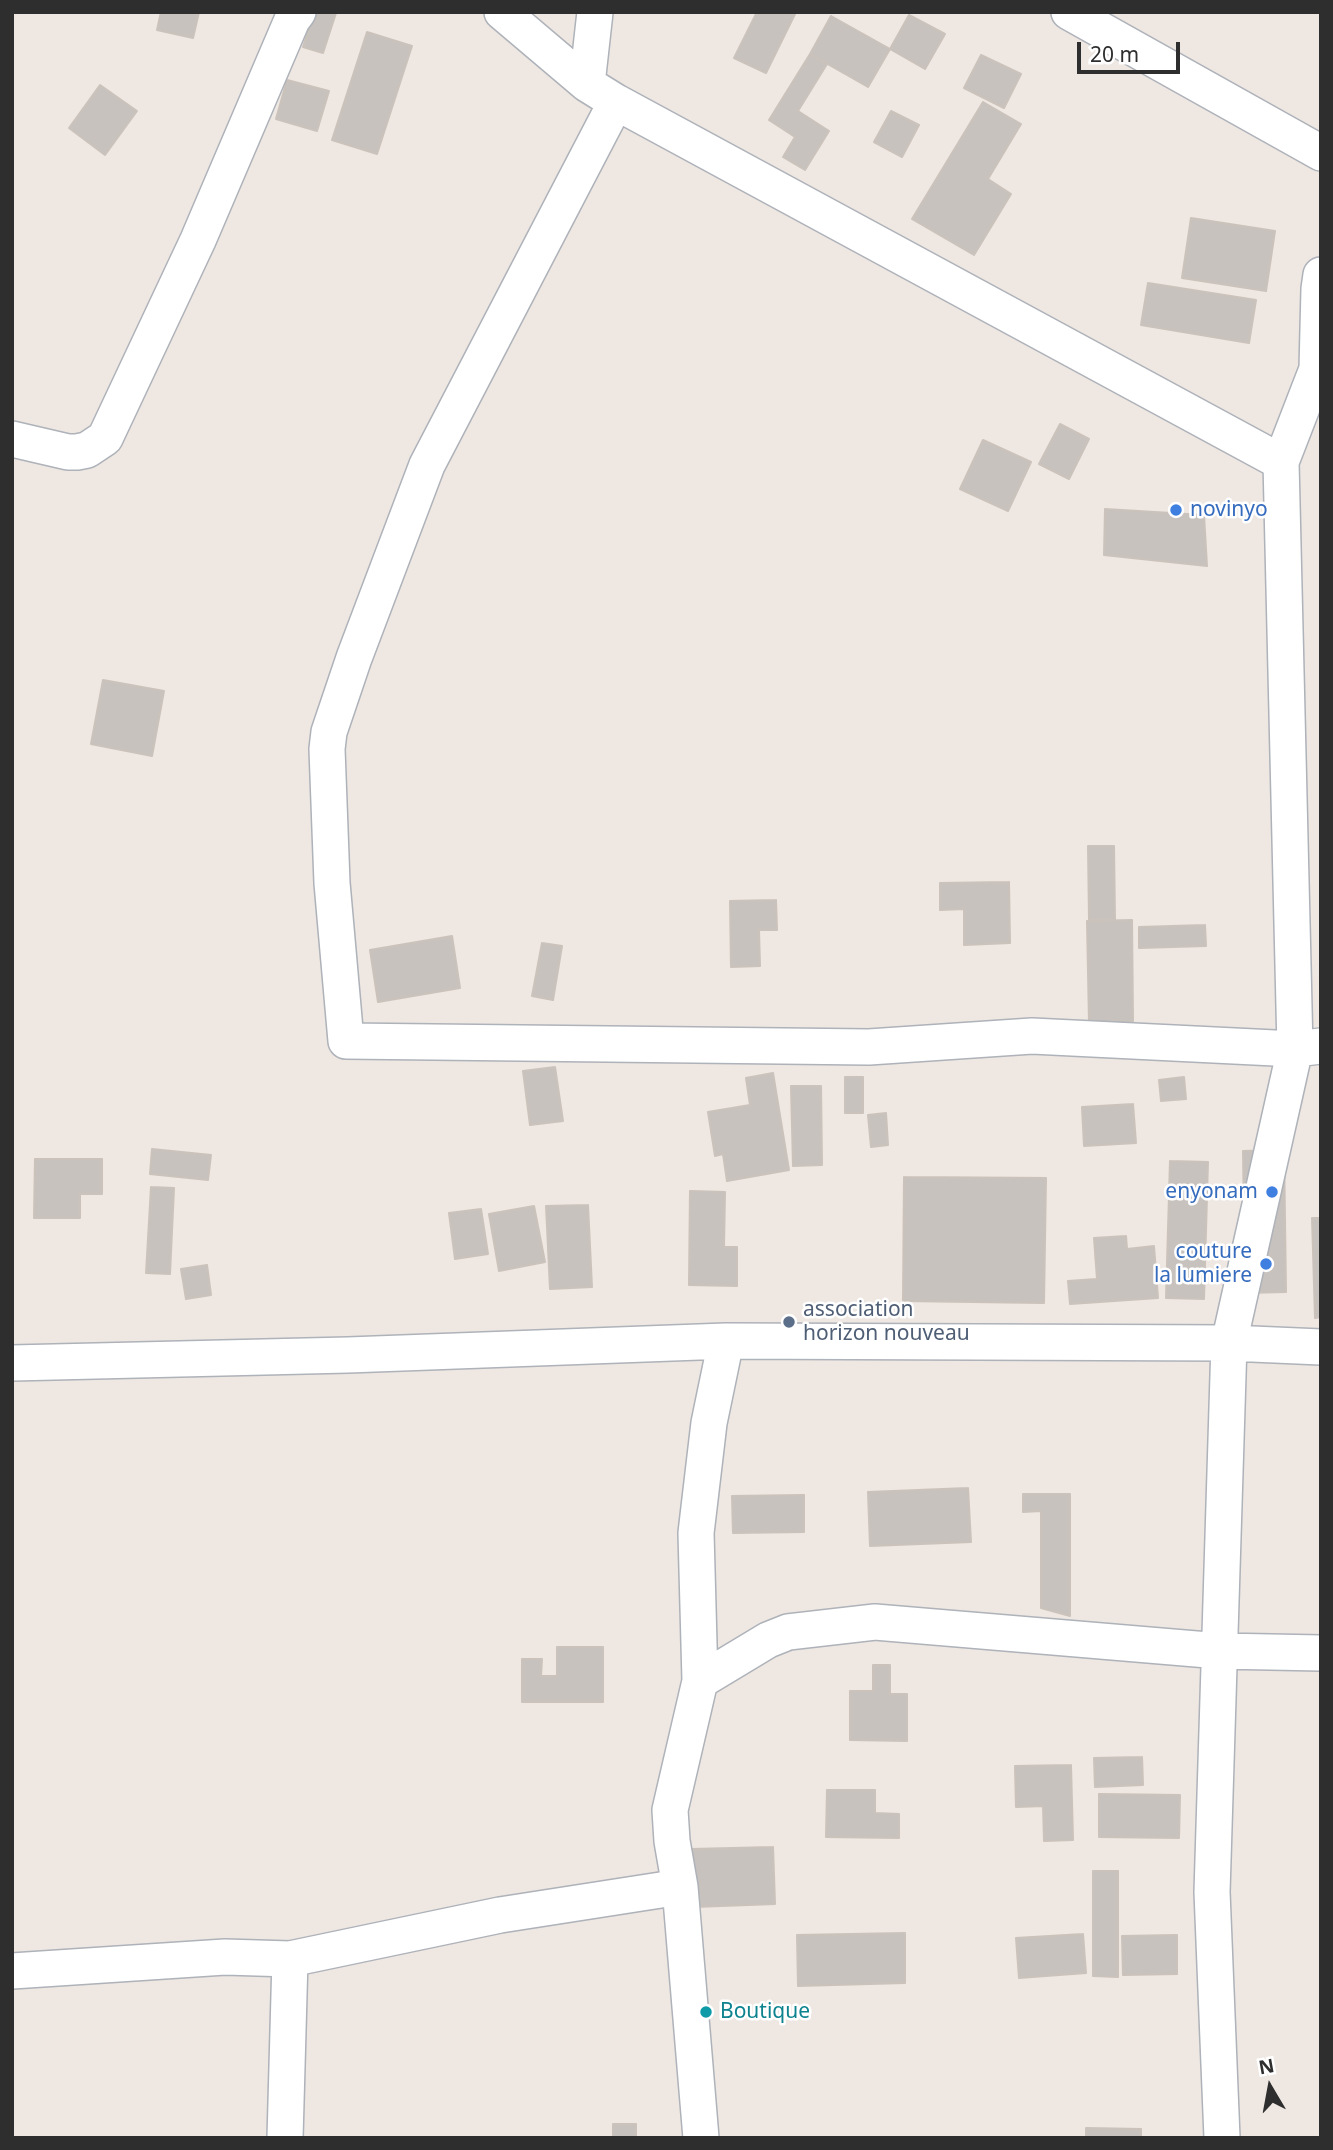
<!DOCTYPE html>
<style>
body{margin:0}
#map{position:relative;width:1333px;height:2150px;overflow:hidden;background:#eee7e2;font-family:"Noto Sans",sans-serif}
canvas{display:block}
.frame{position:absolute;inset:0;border:14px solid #2e2e2e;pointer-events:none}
.north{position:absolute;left:1235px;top:2052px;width:70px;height:70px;-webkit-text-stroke:5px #fff;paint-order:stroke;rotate:350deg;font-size:19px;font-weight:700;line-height:28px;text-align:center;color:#2e2e2e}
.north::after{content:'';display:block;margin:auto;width:24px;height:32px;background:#2e2e2e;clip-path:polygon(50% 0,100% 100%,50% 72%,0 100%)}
.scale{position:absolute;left:1077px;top:42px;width:103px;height:32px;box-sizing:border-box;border:4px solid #2e2e2e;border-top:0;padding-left:9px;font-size:21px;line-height:24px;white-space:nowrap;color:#2e2e2e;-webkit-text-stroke:5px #fff;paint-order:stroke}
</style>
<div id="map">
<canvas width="1333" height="2150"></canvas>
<div class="frame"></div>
<div class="north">N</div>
<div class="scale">20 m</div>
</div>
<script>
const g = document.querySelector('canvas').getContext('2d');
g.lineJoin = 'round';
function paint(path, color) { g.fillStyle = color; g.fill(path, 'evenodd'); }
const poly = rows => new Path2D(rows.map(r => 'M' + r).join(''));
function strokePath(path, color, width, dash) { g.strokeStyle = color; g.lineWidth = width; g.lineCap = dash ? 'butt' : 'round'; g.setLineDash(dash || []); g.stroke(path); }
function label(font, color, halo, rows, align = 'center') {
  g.font = font + ' "Noto Sans",sans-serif'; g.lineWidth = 5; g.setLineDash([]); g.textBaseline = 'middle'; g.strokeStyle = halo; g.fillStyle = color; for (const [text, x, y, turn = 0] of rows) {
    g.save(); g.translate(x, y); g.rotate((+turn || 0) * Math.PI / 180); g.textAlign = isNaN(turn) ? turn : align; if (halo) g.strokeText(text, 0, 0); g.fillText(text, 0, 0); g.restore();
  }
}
const building = poly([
 [161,12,199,12,193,38,157,30,161,12],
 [314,12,336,13,323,53,303,47,314,12],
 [757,12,796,12,766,73,734,58,757,12],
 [909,15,945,34,925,69,890,49,909,15],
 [831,16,890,49,868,87,810,54,831,16],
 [367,32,412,46,377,154,332,140,367,32],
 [810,54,827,64,798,111,829,131,805,170,783,157,795,137,769,120,810,54],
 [981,55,1021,74,1004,108,964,88,981,55],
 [287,80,329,91,317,131,276,119,287,80],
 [100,85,137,111,105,155,69,128,100,85],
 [983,102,1021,124,988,179,1011,194,974,255,912,219,983,102],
 [891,111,919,125,902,157,874,142,891,111],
 [1191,218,1275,231,1266,291,1182,278,1191,218],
 [1148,283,1256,300,1249,343,1141,325,1148,283],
 [1060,424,1089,439,1069,479,1039,464,1060,424],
 [983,440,1031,462,1008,511,960,489,983,440],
 [1105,509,1204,515,1207,566,1104,555,1105,509],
 [103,680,164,691,152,756,91,744,103,680],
 [1088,846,1114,846,1115,920,1089,920,1088,846],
 [1009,882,1010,943,964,945,964,909,940,910,940,883,1009,882],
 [776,900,777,930,759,930,760,966,731,967,730,901,776,900],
 [1132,920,1133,1021,1089,1022,1087,921,1132,920],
 [1205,925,1206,946,1139,948,1139,927,1205,925],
 [452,936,460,988,378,1002,370,950,452,936],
 [542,943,562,946,553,1000,532,996,542,943],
 [555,1067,563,1121,530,1125,523,1071,555,1067],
 [773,1073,789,1170,727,1181,723,1154,715,1156,708,1112,750,1105,746,1078,773,1073],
 [845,1077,863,1077,863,1113,845,1113,845,1077],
 [1184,1077,1186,1099,1161,1101,1159,1080,1184,1077],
 [791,1086,821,1086,822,1165,793,1166,791,1086],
 [1133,1104,1136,1143,1084,1146,1082,1107,1133,1104],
 [886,1113,888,1145,871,1147,868,1115,886,1113],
 [152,1149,211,1155,208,1180,150,1174,152,1149],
 [1284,1150,1286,1292,1245,1293,1243,1151,1284,1150],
 [35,1159,102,1159,102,1194,80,1194,80,1218,34,1218,35,1159],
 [1170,1161,1208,1162,1204,1299,1166,1298,1170,1161],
 [904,1177,1046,1178,1044,1303,903,1301,904,1177],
 [151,1187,174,1188,170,1274,146,1273,151,1187],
 [690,1191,725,1192,724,1247,737,1247,737,1286,689,1285,690,1191],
 [588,1205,592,1287,550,1289,546,1206,588,1205],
 [534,1206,545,1262,499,1271,489,1214,534,1206],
 [481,1209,488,1254,455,1259,449,1213,481,1209],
 [1312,1218,1321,1218,1321,1317,1315,1318,1312,1218],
 [1126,1236,1127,1249,1154,1246,1158,1298,1070,1304,1068,1281,1097,1279,1094,1238,1126,1236],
 [207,1265,211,1295,186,1299,181,1269,207,1265],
 [968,1488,971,1542,870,1546,868,1492,968,1488],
 [1023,1494,1070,1494,1070,1616,1041,1608,1041,1511,1023,1512,1023,1494],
 [804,1495,804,1532,733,1533,732,1496,804,1495],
 [557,1647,603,1647,603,1702,522,1702,522,1659,542,1659,541,1676,557,1676,557,1647],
 [873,1665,890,1665,890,1694,907,1694,907,1741,850,1740,850,1691,873,1691,873,1665],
 [1142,1757,1143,1785,1095,1787,1094,1758,1142,1757],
 [1071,1765,1073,1840,1044,1841,1043,1806,1016,1807,1015,1766,1071,1765],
 [827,1790,875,1790,875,1813,899,1814,899,1838,826,1837,827,1790],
 [1099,1794,1180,1795,1179,1838,1099,1837,1099,1794],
 [773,1847,775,1904,694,1907,692,1849,773,1847],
 [1093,1871,1118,1871,1118,1977,1093,1976,1093,1871],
 [905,1933,905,1983,798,1986,797,1935,905,1933],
 [1083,1934,1086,1973,1019,1978,1016,1938,1083,1934],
 [1177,1935,1177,1974,1123,1975,1122,1936,1177,1935],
 [613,2124,636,2124,636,2138,613,2138,613,2124],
 [1086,2128,1141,2129,1141,2138,1086,2138,1086,2128]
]);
const minor = poly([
 [502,12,587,84,616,102,1281,462],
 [1069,12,1321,153],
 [587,84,595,12],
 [616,102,427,465,354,658,329,732,327,749,332,883,346,1041,869,1047,1032,1036,1295,1049,1321,1046],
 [12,439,68,452,77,452,87,450,105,438,198,240,292,20,298,12],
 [12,1363,348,1355,726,1341,1229,1343,1321,1347],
 [700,1681,768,1640,788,1632,875,1622,1220,1651,1321,1653],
 [12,1971,225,1957,290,1959,500,1915,680,1887],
 [285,2138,290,1959],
 [701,2138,680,1887,672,1841,670,1810,700,1681,696,1533,709,1423,726,1341],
 [1222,2138,1212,1892,1229,1343,1295,1049,1281,462,1317,369,1319,289,1321,275]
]);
const markers = [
 [1176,510,7,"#3f7fe0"],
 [1272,1192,7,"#3f7fe0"],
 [1266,1264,7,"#3f7fe0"],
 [789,1322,7,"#5c6f8a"],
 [706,2012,7,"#0f9aa8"]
];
const shopNames = [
 ["novinyo",1190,510,"left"],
 ["enyonam",1258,1192],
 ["couture",1252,1252],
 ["la lumiere",1252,1276]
];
const serviceNames = [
 ["association",803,1310],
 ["horizon nouveau",803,1334]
];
const cultureNames = [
 ["Boutique",720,2012]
];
paint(building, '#c7c2bd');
strokePath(building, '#cac2bb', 2);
strokePath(minor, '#aeb2b9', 38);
strokePath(minor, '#fff', 35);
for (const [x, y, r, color] of markers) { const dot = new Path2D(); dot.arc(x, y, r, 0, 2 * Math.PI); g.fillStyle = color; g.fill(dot); strokePath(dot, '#fff', 2.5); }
label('21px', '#366cbe', '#fff', shopNames, 'right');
label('21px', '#4e5e75', '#fff', serviceNames, 'left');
label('21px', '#0d838f', '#fff', cultureNames, 'left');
</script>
